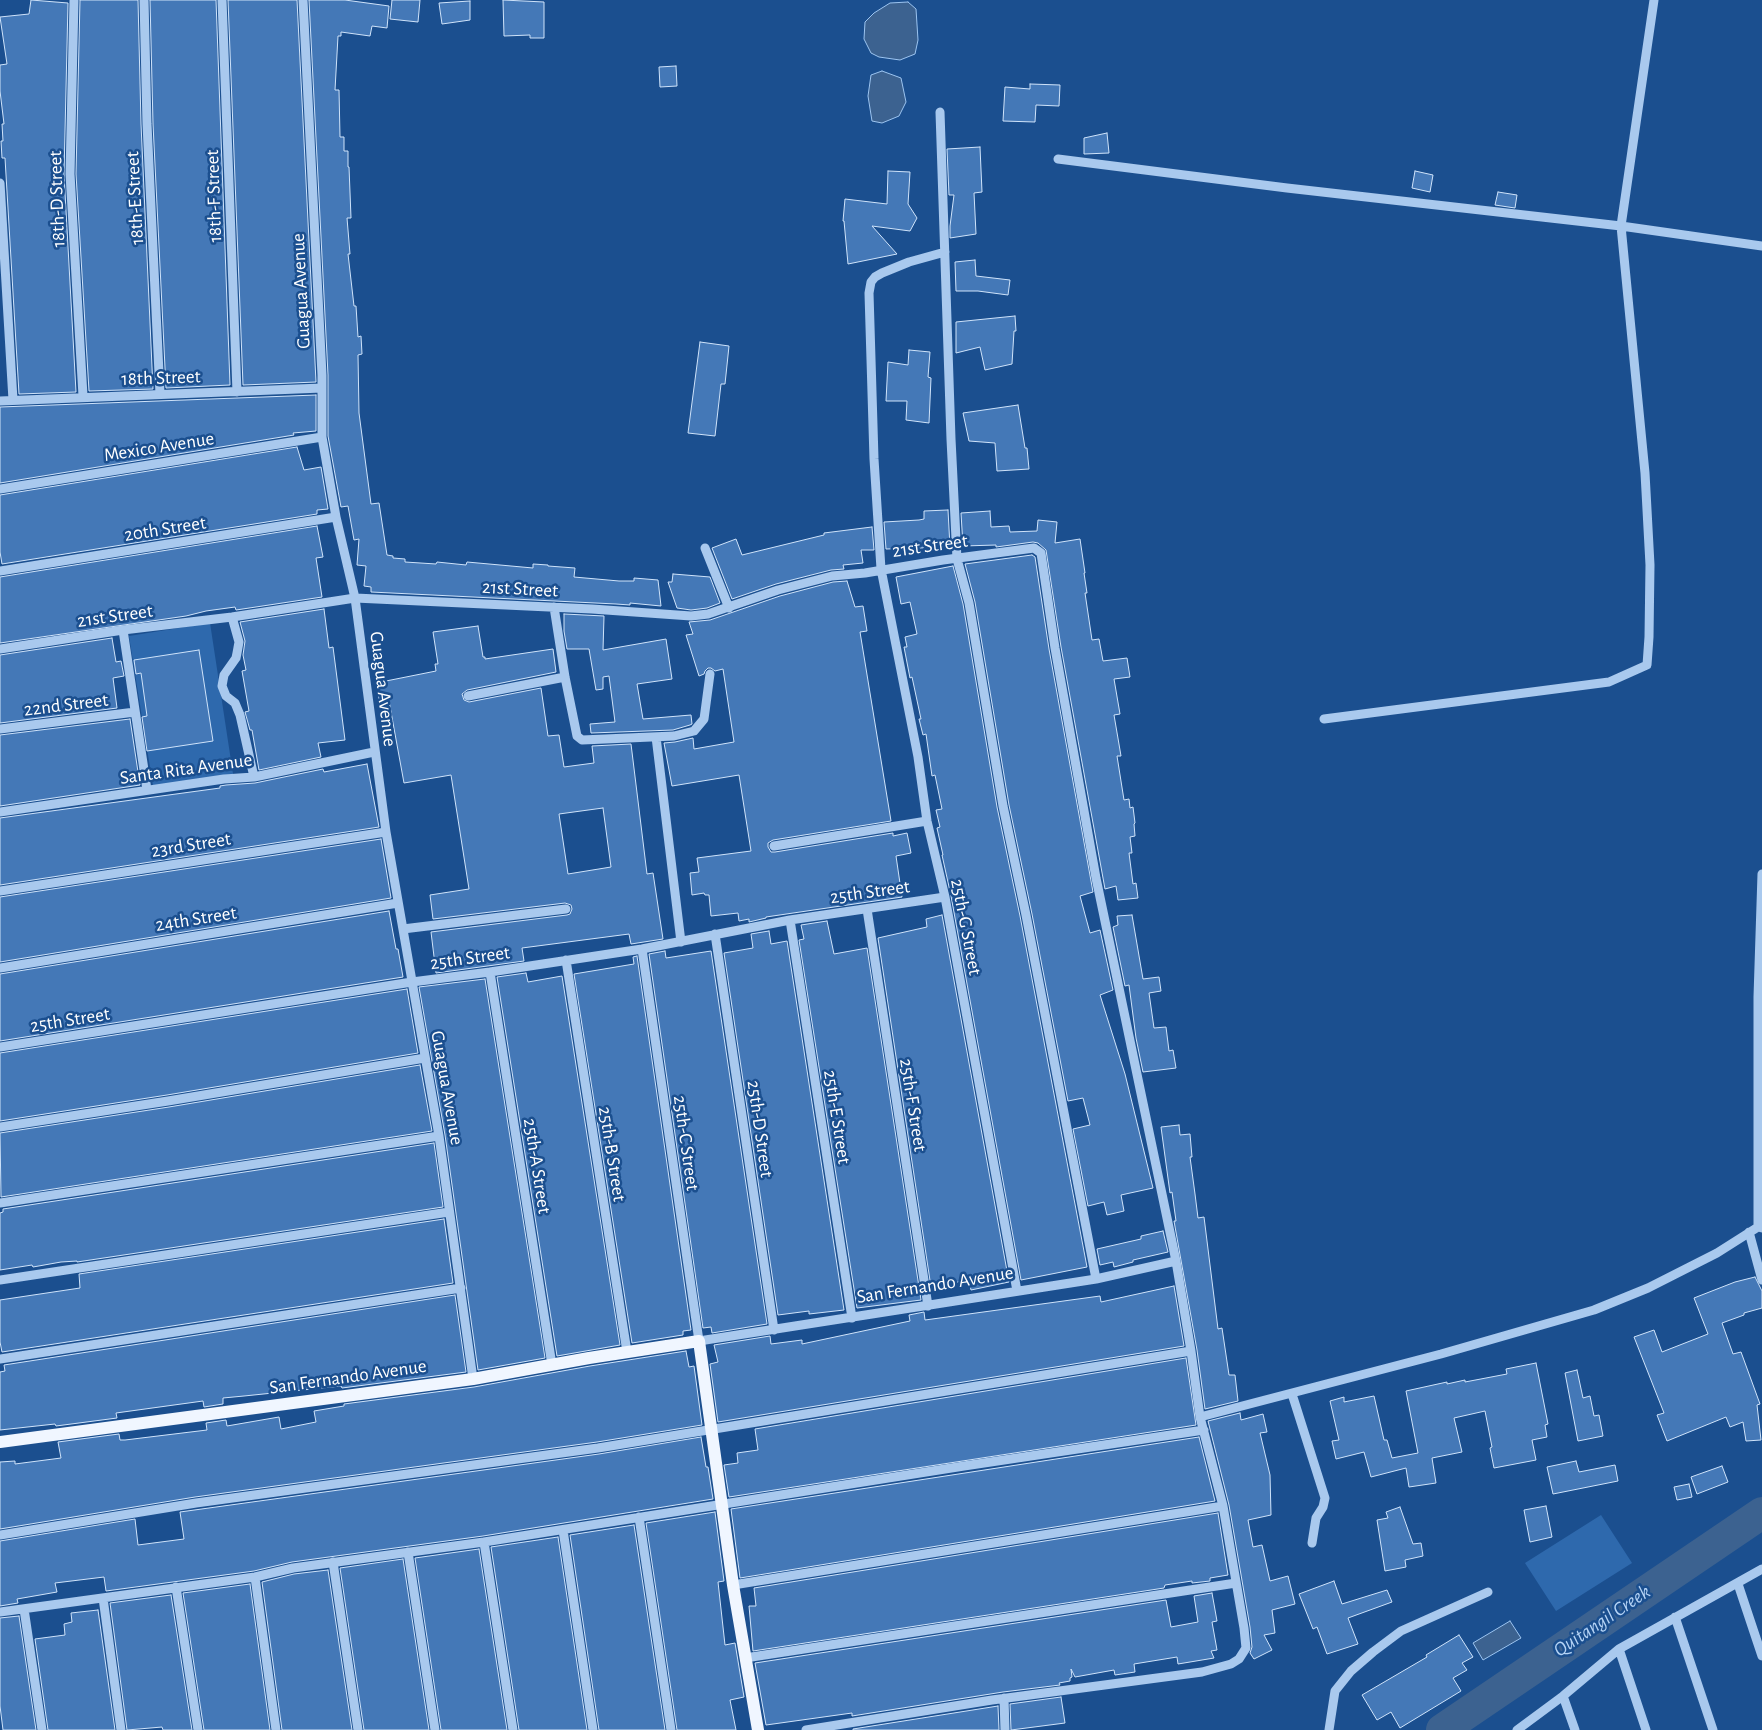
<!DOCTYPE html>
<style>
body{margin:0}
canvas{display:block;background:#1b4f8f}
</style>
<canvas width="1762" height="1730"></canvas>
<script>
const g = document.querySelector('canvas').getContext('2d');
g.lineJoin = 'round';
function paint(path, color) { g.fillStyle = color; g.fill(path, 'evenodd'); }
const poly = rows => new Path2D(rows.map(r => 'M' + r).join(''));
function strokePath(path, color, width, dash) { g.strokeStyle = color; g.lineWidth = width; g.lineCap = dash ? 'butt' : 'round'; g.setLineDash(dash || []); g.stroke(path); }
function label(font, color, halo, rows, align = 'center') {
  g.font = font + ' "Alegreya Sans",sans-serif'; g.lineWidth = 5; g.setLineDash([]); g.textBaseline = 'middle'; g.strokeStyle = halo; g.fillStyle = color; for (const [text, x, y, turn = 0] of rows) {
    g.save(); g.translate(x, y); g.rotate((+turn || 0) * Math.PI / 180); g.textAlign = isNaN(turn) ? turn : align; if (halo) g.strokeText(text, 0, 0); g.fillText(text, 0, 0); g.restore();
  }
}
const green = poly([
 [210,623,233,774,153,786,129,636],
 [1601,1515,1632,1563,1556,1611,1525,1563]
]);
const water = poly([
 [908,2,916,9,918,40,915,54,900,60,879,57,871,53,864,39,865,22,874,13,890,3,908,2],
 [882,71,901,78,906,102,899,116,882,123,872,121,868,96,871,75,882,71],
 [1510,1621,1521,1638,1483,1660,1473,1643,1510,1621]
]);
const river = poly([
 [1442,1730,1762,1513]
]);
const building = poly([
 [31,0,68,3,64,174,76,392,19,394,5,158,2,158,1,141,3,141,2,124,4,124,0,91,0,65,7,64,0,17,29,14,31,0],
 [80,0,138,0,141,124,153,389,89,391,76,174,80,0],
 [150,0,216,0,230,385,166,388,153,124,150,0],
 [228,0,297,0,316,382,243,385,228,0],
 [309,0,345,0,389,6,387,28,372,26,370,36,341,32,341,36,338,36,335,90,339,90,340,137,344,137,344,151,348,151,348,167,349,167,351,218,347,218,350,254,348,254,354,306,356,306,358,337,361,336,362,354,358,355,359,413,371,504,379,503,387,555,393,556,393,558,405,559,405,562,436,564,437,562,466,565,467,562,533,568,533,564,548,565,548,566,575,568,574,577,619,581,634,581,634,578,658,580,661,606,630,603,630,605,616,604,371,592,371,587,364,586,366,566,357,565,359,539,354,540,348,506,341,507,328,436,328,375,309,0],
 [392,0,420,0,418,22,390,19,392,0],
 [503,0,544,2,544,38,530,38,530,35,504,36,503,0],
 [470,1,470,20,442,24,439,3,470,1],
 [676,66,677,86,660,87,659,67,676,66],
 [1030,84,1060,85,1059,106,1036,105,1035,122,1003,121,1005,87,1030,89,1030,84],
 [1107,133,1109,153,1084,154,1084,138,1107,133],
 [980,147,982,192,974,193,976,234,950,238,950,226,954,195,949,195,947,149,980,147],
 [888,171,910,172,908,204,917,218,910,231,872,226,897,254,848,264,844,221,843,221,845,199,887,204,888,171],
 [1415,171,1433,175,1430,192,1412,188,1415,171],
 [1498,192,1517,195,1515,208,1495,205,1498,192],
 [975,260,976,276,1010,280,1008,295,978,291,956,291,955,262,975,260],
 [1015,316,1016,331,1014,331,1012,364,985,370,980,347,956,353,956,322,1015,316],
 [700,342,729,346,725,384,721,384,715,436,688,433,700,342],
 [909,350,930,352,928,377,931,378,929,423,906,420,907,401,886,401,888,362,908,365,909,350],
 [316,395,316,431,293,433,294,435,0,483,0,407,316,395],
 [1018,405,1025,448,1027,448,1029,469,997,471,995,443,969,441,963,413,1018,405],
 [297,447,304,470,321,467,328,509,317,510,317,514,2,564,0,552,0,495,297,447],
 [948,510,950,547,886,549,884,522,919,520,924,519,924,511,948,510],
 [990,511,991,527,1009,526,1010,532,1037,531,1038,520,1057,522,1055,543,1080,539,1085,573,1084,573,1087,593,1085,593,1092,640,1099,639,1103,661,1127,658,1130,677,1114,679,1120,714,1114,715,1121,756,1117,756,1124,800,1129,799,1130,808,1133,807,1135,823,1134,824,1135,836,1130,837,1132,853,1129,853,1133,884,1136,883,1138,898,1118,900,1116,886,1105,889,1061,647,1046,550,1038,543,1033,542,996,547,996,545,963,546,961,513,990,511],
 [317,526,323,557,316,558,322,597,236,610,235,607,206,611,186,616,0,643,0,577,317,526],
 [872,527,874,550,861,550,863,563,843,565,844,569,831,570,776,584,732,599,712,548,736,539,742,555,824,535,824,533,872,527],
 [1032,555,1035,557,1049,649,1093,892,1080,896,1090,933,1100,930,1113,990,1100,995,1125,1074,1153,1188,1121,1195,1124,1211,1107,1215,1104,1202,1088,1206,1073,1129,1090,1125,1083,1098,1068,1101,1032,914,1009,805,975,602,965,564,1032,555],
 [953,566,963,604,997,807,1020,916,1087,1267,1021,1280,951,896,942,855,943,855,937,828,940,827,936,810,942,809,935,775,932,776,926,734,923,735,919,719,921,719,912,677,910,678,904,647,907,647,905,637,917,634,910,602,901,604,896,577,953,566],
 [673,574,710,577,720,603,707,608,691,610,677,608,668,582,672,582,673,574],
 [847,581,855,607,863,606,867,631,860,632,891,821,773,840,768,843,768,847,771,852,775,852,893,833,893,836,907,833,911,853,896,856,902,897,766,917,766,918,749,922,749,919,739,921,738,913,711,916,709,895,705,895,704,893,692,895,690,873,699,872,697,858,751,851,739,775,672,786,664,743,675,742,693,738,694,749,734,742,723,669,715,671,711,668,708,668,705,671,704,674,699,676,686,635,693,634,689,622,710,620,780,596,833,582,847,581],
 [324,609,329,648,333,647,345,740,318,743,321,757,259,770,252,730,250,730,245,712,249,711,242,671,246,670,243,655,245,641,240,622,324,609],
 [564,614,604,616,603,650,666,639,672,679,637,684,643,719,691,715,692,724,690,725,673,730,591,733,590,724,615,722,609,676,603,677,603,689,596,690,589,649,567,649,564,631,564,614],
 [478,626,483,657,485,657,485,659,553,649,556,672,467,690,462,694,464,700,469,702,541,688,548,736,559,735,564,767,594,763,592,746,631,744,647,874,653,873,663,939,631,944,629,934,522,948,524,961,436,973,431,932,567,915,570,914,572,909,571,905,565,903,433,919,430,895,469,889,451,775,404,783,389,701,380,703,376,683,436,671,435,664,438,664,433,632,478,626],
 [603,808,611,867,568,874,559,814,603,808],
 [112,638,116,662,121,661,124,676,113,678,117,708,0,723,0,655,112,638],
 [199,650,213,741,147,751,142,717,147,716,141,673,136,674,134,660,199,650],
 [130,719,140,785,0,806,0,735,130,719],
 [367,764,379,827,0,885,0,818,220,788,220,786,226,785,255,783,323,769,324,772,367,764],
 [381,839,391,898,0,962,0,897,381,839],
 [389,911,396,949,398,949,403,977,0,1041,0,974,389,911],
 [942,915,1009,1282,971,1290,969,1280,931,1287,878,938,927,927,926,919,942,915],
 [1132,915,1143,979,1159,977,1161,991,1149,993,1154,1028,1166,1027,1169,1051,1173,1050,1176,1068,1143,1072,1136,1038,1129,985,1125,986,1113,927,1118,925,1117,916,1132,915],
 [827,921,834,954,867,948,921,1300,857,1308,799,940,804,939,801,925,827,921],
 [769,931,771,944,787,941,844,1310,809,1314,809,1311,778,1315,724,953,753,948,751,934,769,931],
 [665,951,666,958,711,951,767,1324,712,1333,711,1327,703,1328,649,954,665,951],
 [637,956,691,1330,683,1331,683,1335,632,1343,574,974,634,964,633,957,637,956],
 [526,973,528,982,562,976,620,1345,557,1356,497,977,526,973],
 [485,979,545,1358,478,1370,445,1135,419,987,485,979],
 [407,989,418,1053,167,1095,0,1121,0,1053,407,989],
 [420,1065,432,1131,1,1197,0,1133,169,1107,420,1065],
 [1179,1125,1180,1135,1190,1134,1192,1157,1190,1157,1195,1194,1198,1218,1204,1217,1218,1329,1222,1328,1229,1375,1235,1375,1238,1401,1205,1409,1197,1350,1174,1221,1176,1221,1172,1192,1170,1193,1161,1127,1179,1125],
 [434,1143,443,1207,77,1262,77,1261,61,1262,33,1267,32,1265,0,1270,0,1213,3,1212,3,1209,434,1143],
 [444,1219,453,1283,2,1352,0,1342,0,1300,80,1288,79,1274,444,1219],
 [1163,1231,1168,1252,1133,1260,1133,1262,1114,1267,1113,1262,1100,1265,1097,1249,1141,1239,1141,1236,1163,1231],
 [1755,1277,1762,1291,1762,1308,1744,1313,1744,1315,1722,1323,1733,1354,1741,1352,1760,1404,1757,1405,1761,1440,1746,1441,1743,1422,1730,1427,1726,1417,1667,1441,1657,1415,1664,1413,1634,1337,1654,1330,1662,1352,1708,1334,1694,1298,1735,1282,1755,1277],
 [1174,1286,1184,1346,718,1422,710,1364,718,1362,714,1345,770,1336,771,1344,802,1340,802,1344,910,1321,909,1315,924,1312,925,1320,1100,1296,1101,1302,1174,1286],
 [455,1295,466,1372,342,1388,341,1386,244,1396,223,1398,223,1404,204,1407,203,1401,116,1413,117,1418,56,1426,55,1424,0,1430,0,1372,5,1371,4,1365,455,1295],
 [686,1351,689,1367,694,1366,702,1425,597,1442,195,1497,0,1529,0,1462,15,1461,15,1464,61,1458,58,1442,119,1434,120,1440,125,1440,207,1430,206,1423,226,1420,227,1426,279,1417,281,1429,316,1422,314,1411,344,1406,344,1404,474,1387,590,1366,686,1351],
 [1186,1358,1196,1425,729,1497,724,1465,738,1463,737,1453,758,1450,755,1429,1186,1358],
 [1536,1363,1548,1424,1545,1425,1547,1437,1532,1440,1536,1460,1494,1468,1490,1448,1492,1447,1485,1411,1454,1418,1462,1452,1432,1458,1436,1483,1409,1487,1406,1468,1371,1477,1364,1452,1336,1459,1332,1441,1339,1440,1330,1401,1344,1397,1344,1402,1374,1396,1384,1440,1387,1440,1392,1458,1418,1453,1406,1391,1447,1382,1447,1384,1465,1380,1465,1382,1507,1374,1506,1369,1536,1363],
 [1577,1370,1583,1398,1590,1396,1594,1416,1599,1415,1603,1436,1578,1441,1565,1373,1577,1370],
 [1240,1413,1241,1420,1263,1414,1267,1432,1260,1433,1270,1475,1271,1515,1248,1520,1253,1547,1262,1545,1270,1581,1288,1576,1295,1604,1272,1610,1275,1633,1264,1635,1272,1650,1254,1659,1250,1653,1252,1647,1250,1627,1229,1505,1208,1421,1240,1413],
 [701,1437,706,1467,708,1467,713,1499,483,1536,292,1562,254,1571,106,1591,104,1577,55,1583,57,1592,17,1599,18,1603,0,1606,0,1541,135,1519,138,1545,184,1539,180,1512,599,1454,701,1437],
 [1199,1437,1215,1501,740,1578,731,1509,1199,1437],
 [1576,1461,1579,1472,1615,1465,1618,1481,1553,1494,1547,1467,1576,1461],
 [1722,1466,1728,1482,1697,1494,1691,1477,1722,1466],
 [1689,1484,1692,1497,1677,1500,1674,1487,1689,1484],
 [1546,1506,1552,1537,1530,1542,1524,1510,1546,1506],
 [1400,1507,1413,1544,1421,1543,1423,1556,1405,1560,1406,1567,1385,1571,1377,1520,1388,1518,1386,1512,1400,1507],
 [715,1512,724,1581,718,1582,725,1645,735,1643,744,1697,730,1700,736,1730,677,1730,646,1523,715,1512],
 [1218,1513,1228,1575,1210,1578,1210,1581,1192,1583,1192,1581,1165,1585,1164,1588,753,1651,749,1606,756,1606,754,1588,1218,1513],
 [634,1525,665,1730,599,1730,570,1535,634,1525],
 [558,1537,587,1730,519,1730,491,1547,558,1537],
 [479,1549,507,1730,441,1730,415,1558,479,1549],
 [403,1559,429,1730,364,1730,340,1568,403,1559],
 [328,1570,352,1730,282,1730,262,1582,294,1574,328,1570],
 [1334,1581,1342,1604,1387,1590,1392,1602,1348,1618,1358,1644,1327,1654,1317,1627,1313,1629,1299,1594,1334,1581],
 [250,1584,270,1730,204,1730,183,1593,250,1584],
 [1212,1593,1217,1621,1212,1622,1217,1650,1211,1651,1214,1658,1178,1664,1177,1657,1134,1664,1135,1672,1115,1675,1114,1670,1075,1677,1071,1669,1072,1677,1070,1678,1070,1681,1059,1683,1060,1685,1003,1692,852,1716,852,1713,766,1725,755,1663,1166,1600,1171,1627,1198,1622,1194,1596,1212,1593],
 [171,1595,192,1730,163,1730,162,1727,127,1730,110,1603,171,1595],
 [98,1610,115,1730,48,1730,35,1639,65,1635,64,1624,72,1622,71,1613,98,1610],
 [19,1616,36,1730,3,1730,0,1706,0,1618,19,1616],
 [1459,1635,1473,1657,1462,1663,1467,1670,1453,1678,1461,1691,1400,1728,1391,1712,1377,1720,1362,1695,1427,1657,1426,1655,1459,1635],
 [1061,1697,1065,1723,1011,1730,1010,1704,1061,1697],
 [998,1706,999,1730,853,1730,853,1729,998,1706]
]);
const minor = poly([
 [74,0,70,174,83,396],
 [144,0,147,124,160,394],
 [222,0,237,392],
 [303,0,322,375,322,437,336,517,355,598,386,832,439,1136,473,1379],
 [940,112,951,439,957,559,969,603,1003,806,1026,915,1096,1279],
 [1058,159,1287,188,1621,226,1762,246],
 [0,183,13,400],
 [945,252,909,262,882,273,875,277,871,282,869,293,874,459,881,569,918,757,927,821,945,897,1017,1291],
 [0,401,322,388],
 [0,489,322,437],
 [705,548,729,608],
 [0,571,336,517],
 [554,607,565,677,577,736,582,740,674,736,694,731,704,719,710,674],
 [232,617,239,642,237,653,236,658,224,675,222,686,226,696,235,703,240,715,254,777],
 [123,630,147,790],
 [0,649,123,630,232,617,355,598,592,609,691,616,708,614,778,590,832,576,865,573,943,560,1034,548,1041,553,1055,648,1096,878,1176,1261,1191,1351,1200,1417,1223,1506,1244,1628,1246,1648,1239,1659,1231,1664,1202,1672,992,1700,806,1730],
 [468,696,565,677],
 [1324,719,1609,682,1647,665,1649,637,1650,565,1645,473,1621,226,1654,0],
 [0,729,135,712],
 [656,737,681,942],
 [0,812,224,779,254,777,374,752],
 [774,846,927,821],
 [0,891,386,832],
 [867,909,928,1306],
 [790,920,852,1318],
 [403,929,566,909],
 [715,934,774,1330],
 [642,949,699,1341,1096,1279,1176,1261],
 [566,960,627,1352],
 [0,968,398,903],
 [490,972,552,1365],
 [0,1047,412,982,490,972,642,949,790,920,945,897],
 [0,1127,168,1101,425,1058],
 [0,1203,439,1136],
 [1758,1227,1758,997,1762,874],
 [1749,1232,1762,1280],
 [0,1280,449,1212],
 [0,1359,461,1288],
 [1292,1394,1325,1498,1323,1507,1316,1518,1312,1543],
 [1200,1417,1441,1354,1594,1310,1648,1288,1717,1253,1758,1227,1762,1228],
 [639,1517,671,1730],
 [563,1530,593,1730],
 [0,1535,196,1503,598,1448,1191,1351],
 [484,1542,513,1730],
 [408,1552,435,1730],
 [333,1562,358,1730],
 [255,1577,276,1730],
 [1738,1584,1762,1656],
 [733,1585,1223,1506],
 [176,1587,198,1730],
 [103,1598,121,1730],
 [24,1609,42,1730],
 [0,1612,255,1577,293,1568,484,1542,964,1466,1204,1430],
 [1675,1617,1713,1730],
 [1619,1649,1646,1730],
 [745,1658,1236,1583],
 [1563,1696,1575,1730],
 [1004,1698,1005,1730],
 [1329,1730,1335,1691,1351,1671,1373,1652,1401,1631,1488,1592],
 [1517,1730,1563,1696,1619,1649,1762,1569]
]);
const major = poly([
 [0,1442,473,1379,589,1358,699,1341,733,1585,758,1730]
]);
const streetNames = [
 ["18th-F Street",214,196,-92],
 ["18th-E Street",135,198,-93],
 ["18th-D Street",57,199,-92],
 ["Guagua Avenue",301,291,-93],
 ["18th Street",161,378,-2],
 ["Mexico Avenue",159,447,-9],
 ["20th Street",165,529,-9],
 ["21st Street",930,546,-8],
 ["21st Street",520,589,3],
 ["21st Street",115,616,-8],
 ["Guagua Avenue",383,689,83],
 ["22nd Street",66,705,-7],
 ["Santa Rita Avenue",186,769,-8],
 ["23rd Street",191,845,-9],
 ["25th Street",870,892,-8],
 ["24th Street",196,919,-9],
 ["25th-G Street",966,927,79],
 ["25th Street",470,958,-8],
 ["25th Street",70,1020,-9],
 ["Guagua Avenue",447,1088,80],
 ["25th-F Street",913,1105,81],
 ["25th-E Street",837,1117,81],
 ["25th-D Street",760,1129,82],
 ["25th-C Street",686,1143,82],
 ["25th-B Street",612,1154,81],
 ["25th-A Street",537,1166,81],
 ["San Fernando Avenue",935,1285,-9],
 ["San Fernando Avenue",348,1377,-8]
];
const waterNames = [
 ["Quitangil Creek",1602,1621,-34]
];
paint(green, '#2e69ad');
paint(water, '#3c6290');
strokePath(water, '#9cc4f0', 1);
strokePath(river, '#3c6290', 32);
paint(building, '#4478b7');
strokePath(building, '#cfe3fa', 1);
strokePath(minor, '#a9c9ee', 9);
strokePath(major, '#f0f6ff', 12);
label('19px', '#fff', '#1b4f8f', streetNames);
label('italic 20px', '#b5d3f5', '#1b4f8f', waterNames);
</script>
